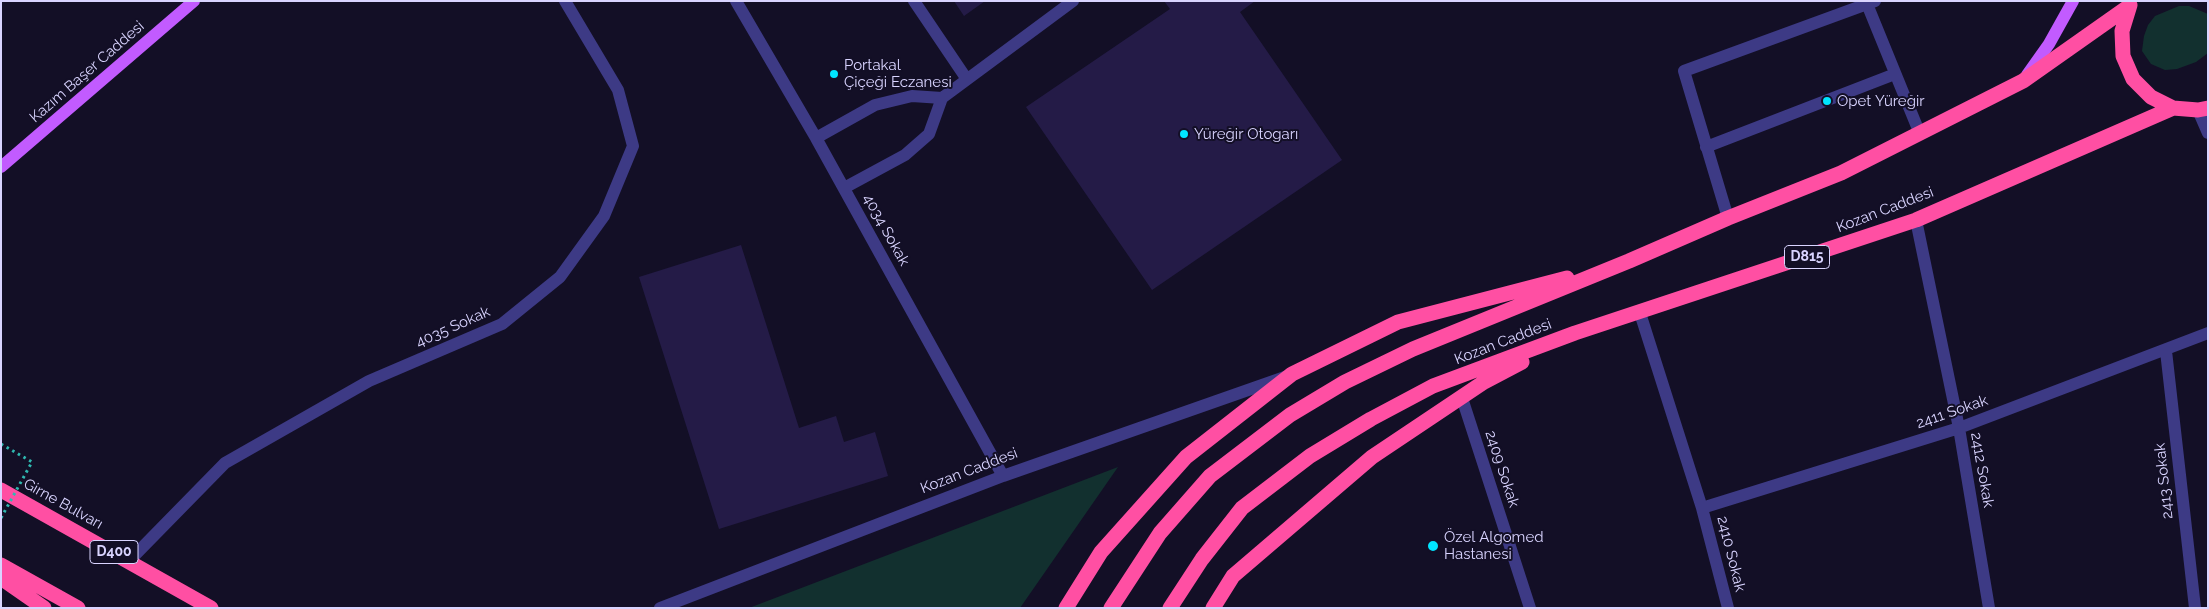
<!DOCTYPE html>
<meta charset="utf-8">
<style>
body{margin:0}
#map{position:relative;width:2209px;height:609px;overflow:hidden;background:#130f26;font-family:Raleway,sans-serif}
canvas{display:block}
.frame{position:absolute;inset:0;border:2px solid #d9d4ff;pointer-events:none}
</style>
<div id="map">
<canvas width="2209" height="609"></canvas>
<div class="frame"></div>
</div>
<script>
const g = document.querySelector('canvas').getContext('2d');
g.lineJoin = 'round';
function paint(path, color) { g.fillStyle = color; g.fill(path, 'evenodd'); }
const poly = rows => new Path2D(rows.map(r => 'M' + r).join(''));
function strokePath(path, color, width, dash) { g.strokeStyle = color; g.lineWidth = width; g.lineCap = dash ? 'butt' : 'round'; g.setLineDash(dash || []); g.stroke(path); }
function label(font, color, halo, rows, align = 'center') {
  g.font = font + ' Raleway,sans-serif'; g.lineWidth = 4; g.setLineDash([]); g.textBaseline = 'middle'; g.strokeStyle = halo; g.fillStyle = color; for (const [text, x, y, turn = 0] of rows) {
    g.save(); g.translate(x, y); g.rotate((+turn || 0) * Math.PI / 180); g.textAlign = isNaN(turn) ? turn : align; if (halo) g.strokeText(text, 0, 0); g.fillText(text, 0, 0); g.restore();
  }
}
const green = poly([
 [2179,6,2189,6,2208,14,2208,53,2196,62,2177,69,2165,70,2151,64,2142,51,2144,36,2148,25,2155,16],
 [1118,467,1020,608,749,608]
]);
const building = poly([
 [954,1,985,1,964,16],
 [1164,1,1255,1,1240,12,1342,160,1152,290,1026,107,1170,9],
 [741,245,799,428,836,416,844,442,875,432,888,476,719,529,639,277]
]);
const path = poly([
 [1,444,32,462]
]);
const minor = poly([
 [736,1,816,138,1003,476],
 [914,1,966,78],
 [1867,4,1920,134],
 [2198,110,2208,133],
 [816,138,875,105,912,96,942,98],
 [1706,147,1895,74],
 [844,188,905,155,929,134,942,98,1073,1],
 [1728,218,1684,71,1875,1],
 [1916,220,1959,428,1989,608],
 [1640,313,1702,508,1728,608],
 [2166,351,2195,608],
 [1462,398,1530,608],
 [1702,508,1959,428,2208,333],
 [129,561,225,463,369,381,502,324,560,277,604,216,633,146,618,90,565,1],
 [660,608,1003,476,1285,377]
]);
const major = poly([
 [2027,75,2049,44,2073,1],
 [1,167,194,1]
]);
const highway = poly([
 [2130,5,2122,31,2123,56,2133,79,2151,97,2173,108,2198,110,2208,108],
 [1,490,211,608],
 [1,565,78,608],
 [1,578,44,608],
 [1066,608,1101,552,1186,457,1292,374,1398,322,1567,278],
 [1111,608,1160,533,1210,476,1290,415,1345,382,1413,349,1629,261,1728,218,1841,173,2023,81,2128,7],
 [1170,608,1202,559,1242,508,1310,456,1371,419,1433,386,1575,333,1916,220,2173,108],
 [1213,608,1233,576,1372,457,1484,382,1522,362]
]);
const pathBridge = poly([
 [1,518,32,462]
]);
const markers = [
 [834,74,5,"#00e5ff"],
 [1827,101,5,"#00e5ff"],
 [1184,134,5,"#00e5ff"],
 [1433,546,6,"#00e5ff"]
];
const shields = [
 [1807,257,45],
 [114,552,48]
];
const shieldNames = [
 ["D815",1807,257],
 ["D400",114,552]
];
const poiNames = [
 ["Portakal",844,65],
 ["Çiçeği Eczanesi",844,82],
 ["Opet Yüreğir",1837,101],
 ["Yüreğir Otogarı",1194,134],
 ["Özel Algomed",1444,537],
 ["Hastanesi",1444,554]
];
const streetNames = [
 ["Kazım Başer Caddesi",87,72,-41],
 ["Kozan Caddesi",1885,210,-21],
 ["4034 Sokak",886,230,61],
 ["4035 Sokak",453,327,-24],
 ["Kozan Caddesi",1503,342,-21],
 ["2411 Sokak",1952,412,-19],
 ["2409 Sokak",1502,469,72],
 ["2412 Sokak",1982,470,80],
 ["Kozan Caddesi",969,471,-21],
 ["2413 Sokak",2164,481,-96],
 ["Girne Bulvarı",63,504,29],
 ["2410 Sokak",1731,554,76]
];
paint(green, '#12302f');
paint(building, '#241b47');
strokePath(path, '#2fb8b0', 3, [2.5, 4]);
strokePath(minor, '#3d3a85', 12);
strokePath(major, '#c25bff', 12);
strokePath(highway, '#ff4fa3', 15);
strokePath(pathBridge, '#2fb8b0', 3, [2.5, 4]);
for (const [x, y, r, color] of markers) { const dot = new Path2D(); dot.arc(x, y, r, 0, 2 * Math.PI); g.fillStyle = color; g.fill(dot); strokePath(dot, '#130f26', 2); }
for (const [x, y, w] of shields) { const box = new Path2D(); box.roundRect(x - w / 2, y - 11.5, w, 23, 4); g.fillStyle = '#130f26'; g.fill(box); strokePath(box, '#d9d4ff', 1); }
label('bold 14px', '#d9d4ff', null, shieldNames);
label('15px', '#d9d4ff', '#130f26', poiNames, 'left');
label('15px', '#d9d4ff', '#130f26', streetNames);
</script>
